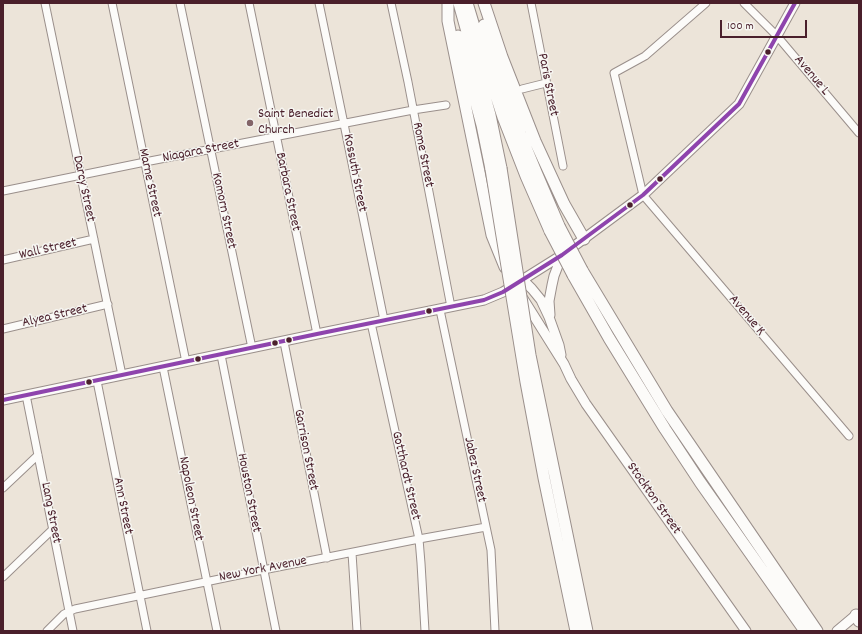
<!DOCTYPE html>
<style>
body{margin:0}
#map{position:relative;width:862px;height:634px;overflow:hidden;background:#ece4d9;font-family:Dekko,sans-serif}
canvas{display:block}
.frame{position:absolute;inset:0;border:4px solid #4a1f2b;pointer-events:none}
.scale{position:absolute;left:720px;top:20px;width:87px;height:18px;box-sizing:border-box;border:2px solid #4a1f2b;border-top:0;padding-left:5px;font-size:12px;line-height:14px;white-space:nowrap;color:#4a1f2b;-webkit-text-stroke:3px #f6f6f2;paint-order:stroke}
</style>
<div id="map">
<canvas width="862" height="634"></canvas>
<div class="frame"></div>
<div class="scale">100 m</div>
</div>
<script>
const g = document.querySelector('canvas').getContext('2d');
g.lineJoin = 'round';
const poly = rows => new Path2D(rows.map(r => 'M' + r).join(''));
function strokePath(path, color, width, dash) { g.strokeStyle = color; g.lineWidth = width; g.lineCap = dash ? 'butt' : 'round'; g.setLineDash(dash || []); g.stroke(path); }
function label(font, color, halo, rows, align = 'center') {
  g.font = font + ' Dekko,sans-serif'; g.lineWidth = 3; g.setLineDash([]); g.textBaseline = 'middle'; g.strokeStyle = halo; g.fillStyle = color; for (const [text, x, y, turn = 0] of rows) {
    g.save(); g.translate(x, y); g.rotate((+turn || 0) * Math.PI / 180); g.textAlign = isNaN(turn) ? turn : align; if (halo) g.strokeText(text, 0, 0); g.fillText(text, 0, 0); g.restore();
  }
}
const minor = poly([
 [45,3,122,375],
 [112,3,186,362],
 [180,3,252,348],
 [249,3,317,334],
 [319,3,344,124,384,320],
 [391,3,408,82,451,307],
 [531,3,563,166],
 [706,3,645,56,614,73,643,195,849,436],
 [744,3,777,36,859,133],
 [522,89,546,83],
 [3,191,145,162,413,110,446,105],
 [3,260,94,239],
 [440,310,491,550,495,631],
 [371,323,419,539,421,563,425,631],
 [3,329,108,304],
 [284,342,327,558],
 [221,355,276,631],
 [163,367,217,631],
 [97,381,147,631],
 [26,395,73,631],
 [3,488,38,455],
 [352,553,357,631],
 [3,577,53,529],
 [47,631,64,614,75,609,263,570,419,539,486,527]
]);
const major = poly([
 [523,280,532,289,541,300,549,317,559,345,561,355],
 [522,297,564,364,571,379,586,404,746,631],
 [550,315,549,301,552,285,554,276,562,255],
 [3,400,317,334,484,300,503,292,562,255,643,195,739,104,795,3],
 [837,631,856,615]
]);
const highway = poly([
 [448,3,448,21,492,235,505,267],
 [459,3,490,115,501,168],
 [467,3,483,56,503,117,526,176,550,231],
 [484,3,502,57,535,141,564,204,584,239],
 [484,25,499,73,520,133,536,172,559,226],
 [458,36,482,125,491,169],
 [582,270,667,411,817,631],
 [573,275,609,338,665,429,700,482,805,631],
 [856,615,859,621]
]);
const highwayBridge = poly([
 [501,168,530,355,587,631],
 [491,169,526,382,544,478,576,631],
 [559,226,582,270],
 [550,231,573,275]
]);
const bus1 = poly([
 [3,400,317,334,484,300,503,292,562,255,643,195,739,104,795,3]
]);
const markers = [
 [768,52,3.5,"#4a1f2b"],
 [250,123,4,"#836468"],
 [660,179,3.5,"#4a1f2b"],
 [630,205,3.5,"#4a1f2b"],
 [429,311,3.5,"#4a1f2b"],
 [289,340,3.5,"#4a1f2b"],
 [275,343,3.5,"#4a1f2b"],
 [198,359,3.5,"#4a1f2b"],
 [89,382,3.5,"#4a1f2b"]
];
const streetNames = [
 ["Avenue L",811,76,50],
 ["Paris Street",547,85,79],
 ["Niagara Street",201,152,-11],
 ["Rome Street",422,155,79],
 ["Kossuth Street",354,173,79],
 ["Marne Street",149,183,78],
 ["Darcy Street",83,189,78],
 ["Barbara Street",287,192,78],
 ["Komorn Street",223,211,78],
 ["Wall Street",48,250,-13],
 ["Avenue K",746,316,50],
 ["Alyea Street",55,317,-13],
 ["Garrison Street",305,450,79],
 ["Jabez Street",474,470,78],
 ["Gotthardt Street",405,476,77],
 ["Houston Street",248,493,79],
 ["Napoleon Street",190,499,79],
 ["Stockton Street",653,499,55],
 ["Ann Street",122,506,79],
 ["Lang Street",50,513,79],
 ["New York Avenue",263,570,-11]
];
const poiNames = [
 ["Saint Benedict",258,115],
 ["Church",258,131]
];
strokePath(minor, '#9a8f8b', 9);
strokePath(major, '#9a8f8b', 11);
strokePath(highway, '#9a8f8b', 13);
strokePath(minor, '#fcfbf9', 7);
strokePath(major, '#fcfbf9', 9);
strokePath(highway, '#fcfbf9', 11);
strokePath(highwayBridge, '#9a8f8b', 13, []);
strokePath(highwayBridge, '#fcfbf9', 11);
strokePath(bus1, '#8e44ad', 4);
for (const [x, y, r, color] of markers) { const dot = new Path2D(); dot.arc(x, y, r, 0, 2 * Math.PI); g.fillStyle = color; g.fill(dot); strokePath(dot, '#f6f6f2', 1.5); }
label('14px', '#4a1f2b', '#f6f6f2', streetNames);
label('14px', '#4a1f2b', '#f6f6f2', poiNames, 'left');
</script>
